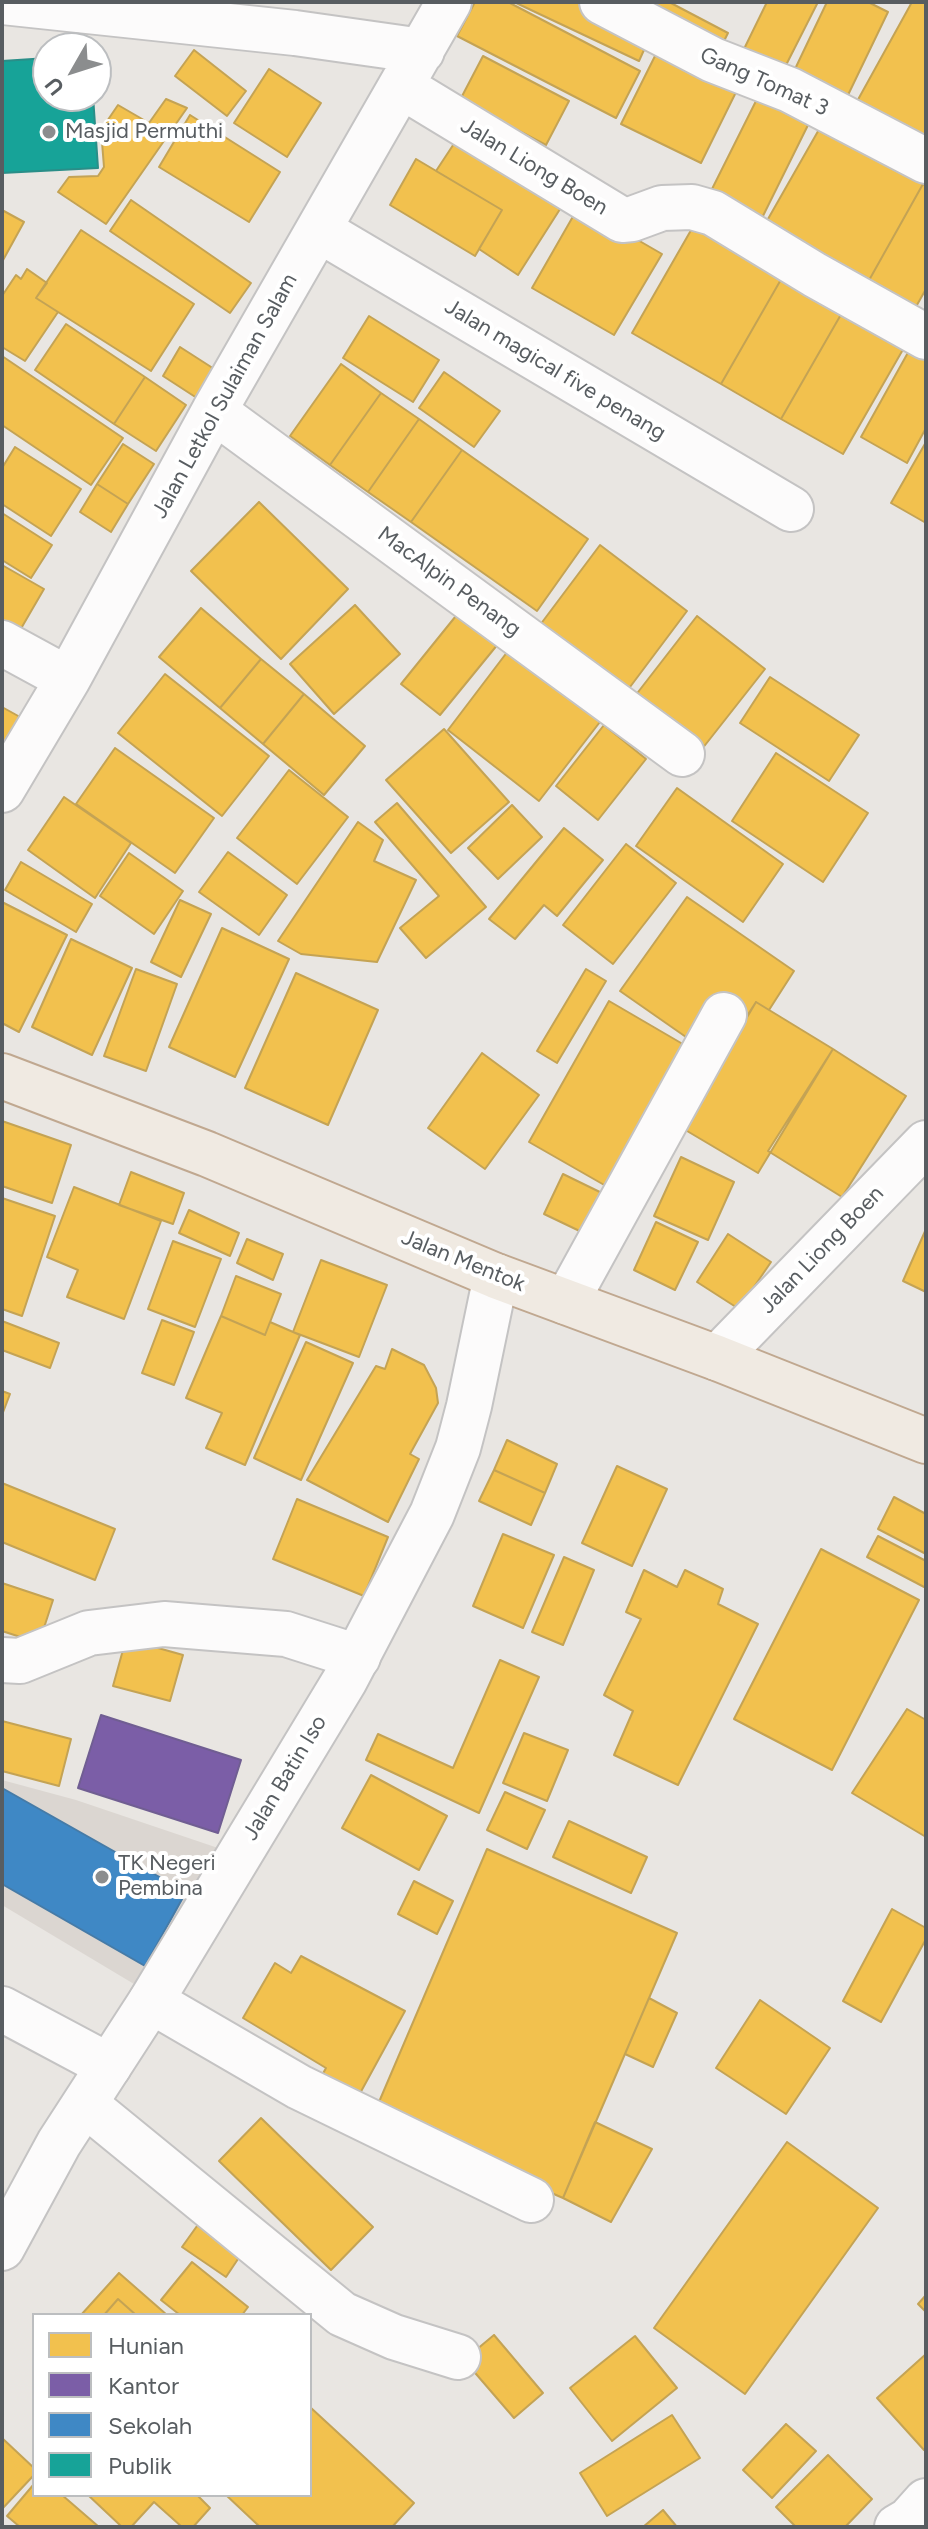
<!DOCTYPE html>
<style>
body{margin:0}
#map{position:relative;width:928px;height:2529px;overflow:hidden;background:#e9e6e2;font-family:Figtree,sans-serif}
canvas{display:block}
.frame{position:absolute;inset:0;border:4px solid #585d61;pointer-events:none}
.legend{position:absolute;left:32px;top:2313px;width:280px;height:184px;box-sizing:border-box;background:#fff;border:2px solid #bcbec0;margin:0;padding:10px 14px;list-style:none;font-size:24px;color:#585d61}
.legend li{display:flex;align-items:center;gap:16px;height:40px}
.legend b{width:40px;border:2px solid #bcbec0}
.north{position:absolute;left:32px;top:32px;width:80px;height:80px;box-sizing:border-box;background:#fff;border:2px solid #bcbec0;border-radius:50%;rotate:231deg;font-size:22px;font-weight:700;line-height:32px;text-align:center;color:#585d61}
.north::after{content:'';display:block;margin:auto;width:28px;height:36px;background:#8b8d8e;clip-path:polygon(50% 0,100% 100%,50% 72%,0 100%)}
</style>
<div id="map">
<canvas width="928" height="2529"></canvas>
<div class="frame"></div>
<ul class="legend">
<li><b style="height:22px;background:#f2c14e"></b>Hunian</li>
<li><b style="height:22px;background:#7b5ea7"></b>Kantor</li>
<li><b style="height:22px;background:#3f88c5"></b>Sekolah</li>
<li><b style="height:22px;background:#17a398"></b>Publik</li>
</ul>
<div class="north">U</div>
</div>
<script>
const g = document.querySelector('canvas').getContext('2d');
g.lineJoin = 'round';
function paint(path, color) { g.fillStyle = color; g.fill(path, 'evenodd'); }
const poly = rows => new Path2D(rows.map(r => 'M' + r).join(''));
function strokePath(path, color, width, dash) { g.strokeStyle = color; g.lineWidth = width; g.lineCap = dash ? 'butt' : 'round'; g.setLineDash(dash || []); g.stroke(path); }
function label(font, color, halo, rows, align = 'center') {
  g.font = font + ' Figtree,sans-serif'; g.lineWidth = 8; g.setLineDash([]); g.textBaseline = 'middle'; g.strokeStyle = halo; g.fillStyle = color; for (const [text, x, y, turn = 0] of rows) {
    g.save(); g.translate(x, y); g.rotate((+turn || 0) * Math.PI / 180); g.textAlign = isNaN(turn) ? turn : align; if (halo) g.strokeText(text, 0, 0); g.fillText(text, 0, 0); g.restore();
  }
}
const education = poly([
 [2,1780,76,1800,218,1848,139,1987,2,1905]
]);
const homes = poly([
 [475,2,508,2,640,71,616,118,457,36,475,2],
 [514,2,593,2,653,30,639,61,514,2],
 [612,2,669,2,728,33,716,57,612,2],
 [767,2,818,2,783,71,743,51,767,2],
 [827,2,868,2,888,12,848,95,795,69,827,2],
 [912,2,926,3,926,145,855,105,912,2],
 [663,40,742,80,701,163,621,124,663,40],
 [194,50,246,91,227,116,175,76,194,50],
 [483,56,569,101,546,145,460,100,483,56],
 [269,69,321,103,287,157,234,123,269,69],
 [762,89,813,115,757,228,705,203,762,89],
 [166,99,187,108,106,224,58,192,69,177,98,176,104,167,101,130,118,105,149,123,166,99],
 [190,115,280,172,249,222,159,167,190,115],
 [821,126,923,184,863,291,760,233,821,126],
 [463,130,569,195,518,275,479,249,502,210,436,171,463,130],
 [416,159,502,210,475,256,390,205,416,159],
 [923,184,926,186,926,289,909,319,863,291,923,184],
 [131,200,251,283,230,313,110,231,131,200],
 [579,206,662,254,614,335,532,288,579,206],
 [2,210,24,222,2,262,2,210],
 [694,225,783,276,721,384,632,333,694,225],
 [81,230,194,304,151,371,36,298,81,230],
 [27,269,47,283,36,298,58,312,25,361,2,347,2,296,16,275,21,279,27,269],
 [783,276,843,311,781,419,721,384,783,276],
 [843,311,905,346,843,454,781,419,843,311],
 [369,316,439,360,413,402,343,358,369,316],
 [66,324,145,377,114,424,35,370,66,324],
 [915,340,926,347,926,428,907,463,861,437,915,340],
 [180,347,222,374,203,402,163,376,180,347],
 [2,356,123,438,91,485,2,425,2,356],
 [341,364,381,393,330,465,290,436,341,364],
 [444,372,500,411,474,447,419,408,444,372],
 [145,377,186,405,156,451,114,424,145,377],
 [381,393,419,419,368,492,330,465,381,393],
 [419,419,462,450,411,522,368,492,419,419],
 [926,442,926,523,891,503,926,442],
 [123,444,154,464,128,504,97,484,123,444],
 [15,447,81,489,51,536,2,504,2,468,15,447],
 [462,450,588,539,537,611,411,522,462,450],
 [97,484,128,504,111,532,80,512,97,484],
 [259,502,348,589,281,659,191,571,259,502],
 [2,513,52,545,31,578,2,560,2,513],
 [600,545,687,611,627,691,540,625,600,545],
 [2,565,44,589,12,644,2,638,2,565],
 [468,601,507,633,440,715,401,684,468,601],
 [355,605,400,654,334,714,290,664,355,605],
 [201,608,261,659,220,708,159,657,201,608],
 [697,616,765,669,702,749,635,696,697,616],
 [511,647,603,718,539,801,448,730,511,647],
 [261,659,304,694,263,744,220,708,261,659],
 [165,674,269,756,222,816,118,733,165,674],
 [770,677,859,735,829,781,740,723,770,677],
 [304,694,365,746,324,795,263,744,304,694],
 [2,707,20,717,2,749,2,707],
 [604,725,646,759,598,820,556,786,604,725],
 [444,729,509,802,451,853,386,780,444,729],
 [115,748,214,818,175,873,76,804,115,748],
 [776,753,868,813,823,882,732,821,776,753],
 [289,770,348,817,297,884,237,838,289,770],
 [677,788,783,864,743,922,636,846,677,788],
 [64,797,131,843,95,898,28,850,64,797],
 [397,803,486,907,426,958,400,928,439,896,375,822,397,803],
 [512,805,542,837,498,879,468,848,512,805],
 [358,822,383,840,374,861,416,880,377,962,301,954,278,941,358,822],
 [564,828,603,860,557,916,544,905,515,939,489,919,564,828],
 [626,844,676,883,613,964,563,925,626,844],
 [228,852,287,895,259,935,199,892,228,852],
 [129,853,183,891,154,934,100,896,129,853],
 [21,862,92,904,76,932,5,890,21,862],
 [687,897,794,971,769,1010,756,1002,747,1016,726,999,696,1044,620,991,687,897],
 [180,900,211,914,181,977,151,962,180,900],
 [2,902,67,935,19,1032,2,1023,2,902],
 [222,928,289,959,235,1077,169,1047,222,928],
 [71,939,132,968,92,1055,32,1027,71,939],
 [136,969,177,984,146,1071,104,1056,136,969],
 [586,969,606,981,557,1063,537,1051,586,969],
 [296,973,378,1010,328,1125,245,1088,296,973],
 [609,1001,693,1050,613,1190,529,1142,609,1001],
 [756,1002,833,1049,758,1173,682,1128,756,1002],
 [833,1049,906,1096,842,1197,768,1151,833,1049],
 [482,1053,539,1095,485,1169,428,1128,482,1053],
 [2,1121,71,1145,52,1203,2,1186,2,1121],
 [681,1157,734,1182,708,1240,654,1216,681,1157],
 [131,1172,184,1193,173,1224,119,1205,131,1172],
 [563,1174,608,1196,588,1235,544,1214,563,1174],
 [74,1187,161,1221,124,1319,67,1297,78,1270,47,1257,74,1187],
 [2,1198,55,1216,22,1316,2,1309,2,1198],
 [189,1210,239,1233,230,1256,179,1233,189,1210],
 [656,1222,698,1242,675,1290,634,1270,656,1222],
 [926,1229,926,1292,903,1281,926,1229],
 [728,1234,771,1262,739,1309,697,1282,728,1234],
 [247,1239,283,1254,273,1280,237,1263,247,1239],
 [173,1241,221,1259,195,1327,148,1309,173,1241],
 [321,1260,387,1285,359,1357,293,1332,321,1260],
 [236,1276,281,1294,265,1335,221,1316,236,1276],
 [221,1316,265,1335,270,1322,300,1335,245,1465,206,1448,222,1413,186,1398,221,1316],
 [162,1320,194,1332,174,1385,142,1373,162,1320],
 [2,1321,59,1343,50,1368,2,1350,2,1321],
 [306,1342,353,1363,301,1480,254,1458,306,1342],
 [392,1349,424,1365,436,1388,438,1403,410,1454,419,1459,388,1522,307,1480,376,1366,385,1369,392,1349],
 [2,1391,10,1394,2,1415,2,1391],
 [507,1440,557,1464,545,1493,494,1470,507,1440],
 [617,1466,667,1489,632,1566,582,1543,617,1466],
 [494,1470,545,1493,531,1525,479,1501,494,1470],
 [2,1483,115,1529,95,1580,2,1542,2,1483],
 [894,1497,926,1514,926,1554,878,1529,894,1497],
 [297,1499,388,1537,364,1596,273,1559,297,1499],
 [503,1534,554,1555,523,1628,473,1606,503,1534],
 [878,1536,926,1561,926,1588,867,1557,878,1536],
 [821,1549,919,1600,832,1770,734,1719,821,1549],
 [564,1557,594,1570,563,1645,532,1632,564,1557],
 [644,1570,677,1587,685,1570,723,1589,718,1604,758,1624,678,1785,614,1755,633,1711,604,1695,641,1619,626,1612,644,1570],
 [2,1583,53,1600,39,1643,2,1631,2,1583],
 [126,1639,183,1655,170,1701,113,1686,126,1639],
 [500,1660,539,1677,479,1813,366,1760,378,1734,453,1768,500,1660],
 [907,1709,926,1720,926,1837,852,1793,907,1709],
 [2,1721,71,1739,59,1786,2,1771,2,1721],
 [524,1733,568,1750,547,1801,503,1783,524,1733],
 [371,1775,447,1816,419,1870,342,1828,371,1775],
 [505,1792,545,1810,527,1849,487,1830,505,1792],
 [569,1821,647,1857,631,1893,553,1857,569,1821],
 [487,1849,677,1933,563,2198,373,2116,487,1849],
 [414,1881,453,1901,437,1934,398,1914,414,1881],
 [892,1909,926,1928,926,1939,881,2022,843,2001,892,1909],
 [301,1956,405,2011,352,2108,315,2088,326,2068,243,2018,275,1963,291,1973,301,1956],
 [649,1998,677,2013,653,2067,625,2054,649,1998],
 [760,2000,830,2048,786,2114,716,2068,760,2000],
 [261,2118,373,2227,331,2270,219,2161,261,2118],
 [595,2122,652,2149,611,2222,563,2198,595,2122],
 [787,2142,878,2208,745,2394,654,2328,787,2142],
 [207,2212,250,2241,226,2277,182,2247,207,2212],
 [192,2262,248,2307,242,2315,180,2315,161,2300,192,2262],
 [119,2273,167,2315,136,2315,118,2299,104,2315,81,2315,119,2273],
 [926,2295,926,2312,918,2304,926,2295],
 [118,2299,136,2315,104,2315,118,2299],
 [494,2335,543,2393,514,2418,464,2360,494,2335],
 [635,2336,677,2388,612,2441,570,2388,635,2336],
 [926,2354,926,2449,924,2450,877,2398,926,2354],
 [310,2407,414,2503,392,2527,260,2527,226,2495,310,2495,310,2407],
 [672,2415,700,2458,607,2516,580,2473,672,2415],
 [786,2424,816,2451,772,2498,743,2470,786,2424],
 [2,2438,34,2468,34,2475,2,2509,2,2438],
 [828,2455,872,2499,845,2527,796,2527,776,2507,828,2455],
 [34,2484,34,2495,62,2495,99,2527,20,2527,7,2516,34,2484],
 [88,2495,197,2495,210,2508,193,2527,182,2527,154,2502,131,2527,122,2527,88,2495],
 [663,2510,677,2527,643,2527,663,2510]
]);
const offices = poly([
 [101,1715,241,1760,218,1833,78,1788,101,1715]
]);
const schools = poly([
 [2,1788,186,1892,145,1966,2,1884,2,1788]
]);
const public = poly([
 [48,58,48,96,93,96,98,168,2,173,2,61,48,58]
]);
const minor = poly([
 [3,2,295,33,422,51],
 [602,2,713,60,790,90,926,161],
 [401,86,622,220,632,219,662,208,692,207,713,213,815,275,926,337],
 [319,230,791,509],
 [214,411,682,754],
 [2,643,68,679],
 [2,790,68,679,214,411,449,2],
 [566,1302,724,1015],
 [717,1358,926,1143],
 [2,1660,20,1661,89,1633,164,1624,286,1634,358,1657],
 [151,2001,299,2087,531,2200],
 [2,2009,109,2066],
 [85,2104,342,2314,394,2337,458,2357],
 [897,2527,909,2520,926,2501]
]);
const tertiary = poly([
 [2,2248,59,2143,151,2001,345,1680,432,1514,458,1448,469,1406,496,1276]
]);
const trunk = poly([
 [2,1076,207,1154,496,1276,717,1358,926,1441]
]);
const markers = [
 [49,132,8,"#8b8d8e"],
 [102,1877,8,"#8b8d8e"]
];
const streetNames = [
 ["Gang Tomat 3",764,82,24],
 ["Jalan Liong Boen",534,167,31],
 ["Jalan magical five penang",555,370,31],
 ["Jalan Letkol Sulaiman Salam",225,396,-61],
 ["MacAlpin Penang",449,582,36],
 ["Jalan Liong Boen",822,1250,-46],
 ["Jalan Mentok",463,1261,22],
 ["Jalan Batin Iso",285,1778,-59]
];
const poiNames = [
 ["Masjid Permuthi",65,132],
 ["TK Negeri",118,1864],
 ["Pembina",118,1889]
];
paint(education, '#dbd6d1');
paint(homes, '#f2c14e');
strokePath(homes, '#c4a354', 2);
paint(offices, '#7b5ea7');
strokePath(offices, '#705e92', 2);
paint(schools, '#3f88c5');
strokePath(schools, '#467ba7', 2);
paint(public, '#17a398');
strokePath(public, '#2a8e88', 2);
strokePath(minor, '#c4c3c3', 48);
strokePath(tertiary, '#c4c3c3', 48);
strokePath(trunk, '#c0a890', 48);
strokePath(minor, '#fcfbfb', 44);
strokePath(tertiary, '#fcfbfb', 44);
strokePath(trunk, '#f0eae2', 44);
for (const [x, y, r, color] of markers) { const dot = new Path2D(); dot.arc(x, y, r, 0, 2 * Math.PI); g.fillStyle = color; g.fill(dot); strokePath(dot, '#fff', 3); }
label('22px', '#585d61', '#fff', streetNames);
label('22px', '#585d61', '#fff', poiNames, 'left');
</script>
